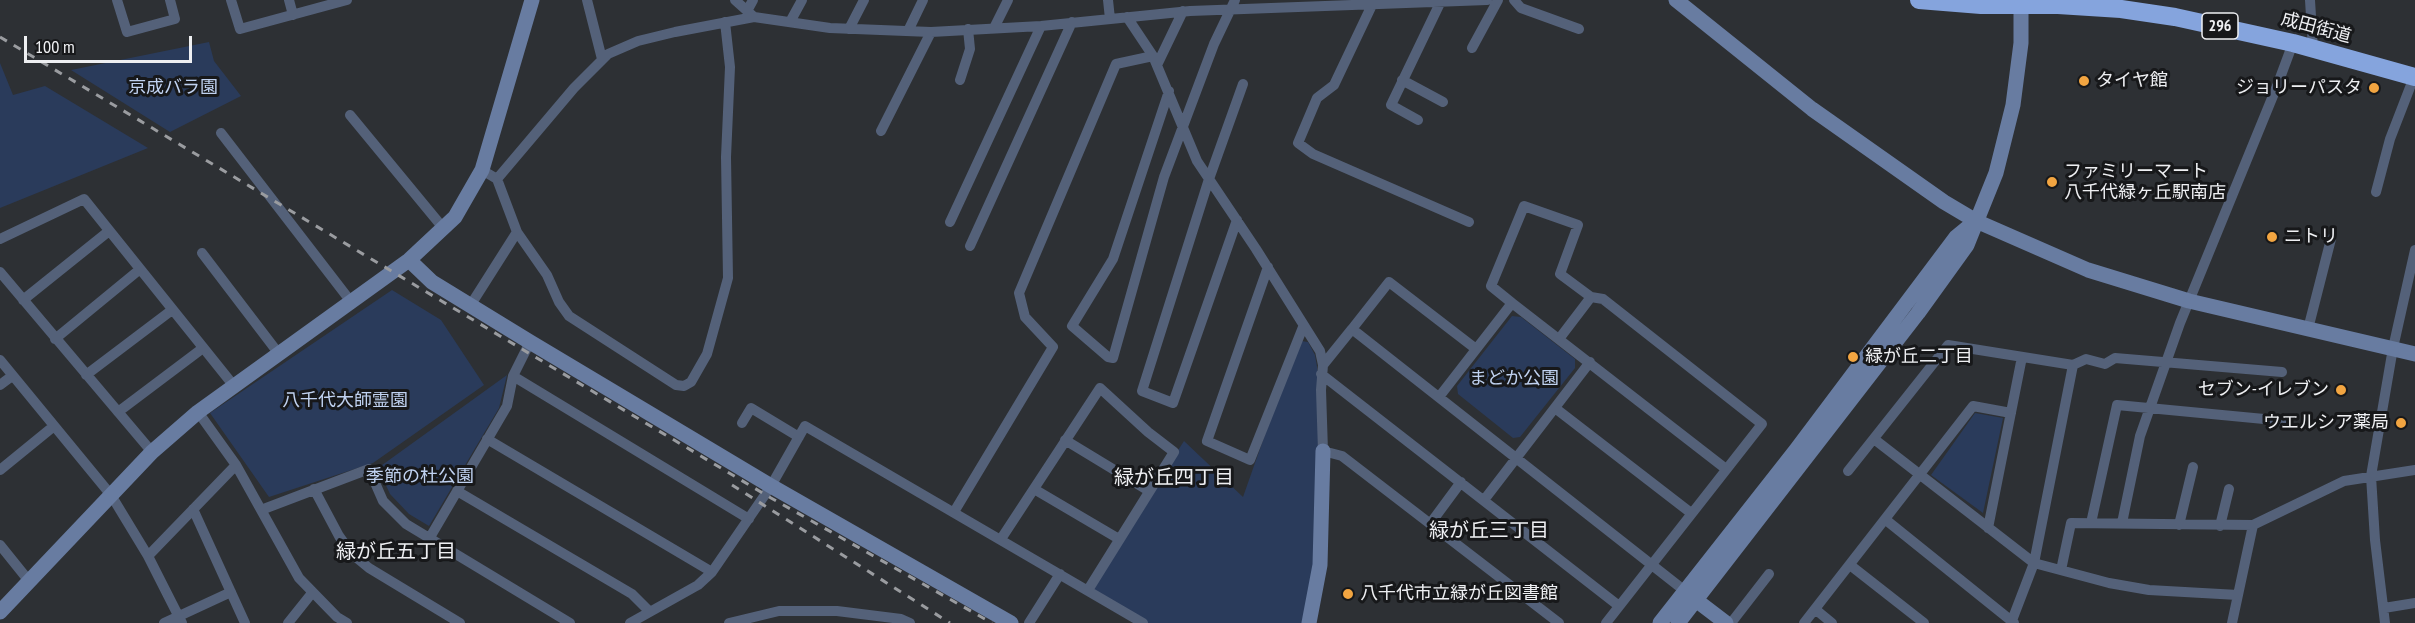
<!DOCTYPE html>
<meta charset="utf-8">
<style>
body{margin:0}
#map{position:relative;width:2415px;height:623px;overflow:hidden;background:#2d3034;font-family:"PT Sans Narrow",sans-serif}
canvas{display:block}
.scale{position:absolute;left:24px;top:36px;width:168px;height:27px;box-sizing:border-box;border:3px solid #eeeff2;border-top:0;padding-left:8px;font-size:18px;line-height:21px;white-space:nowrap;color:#eeeff2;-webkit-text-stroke:4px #17181a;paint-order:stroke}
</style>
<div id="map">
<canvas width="2415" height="623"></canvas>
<div class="scale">100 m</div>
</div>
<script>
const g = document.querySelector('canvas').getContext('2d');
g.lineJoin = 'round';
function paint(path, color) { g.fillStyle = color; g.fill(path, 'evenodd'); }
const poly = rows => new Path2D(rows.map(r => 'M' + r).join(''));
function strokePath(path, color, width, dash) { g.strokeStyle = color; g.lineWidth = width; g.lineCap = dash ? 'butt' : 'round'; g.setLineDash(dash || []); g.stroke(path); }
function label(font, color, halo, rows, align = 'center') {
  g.font = font + ' "PT Sans Narrow","Noto Sans JP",sans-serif'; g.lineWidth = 6; g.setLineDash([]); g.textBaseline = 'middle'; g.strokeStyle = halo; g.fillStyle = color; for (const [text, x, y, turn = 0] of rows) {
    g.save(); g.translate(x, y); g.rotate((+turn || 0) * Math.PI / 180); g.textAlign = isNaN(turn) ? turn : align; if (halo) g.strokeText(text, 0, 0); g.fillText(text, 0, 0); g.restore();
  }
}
const green = poly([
 [209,42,214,61,241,96,170,132,71,70],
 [0,63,13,95,45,86,148,148,0,208],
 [392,290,441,320,484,385,373,463,269,497,210,413],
 [1512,316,1521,317,1575,359,1575,368,1520,437,1513,438,1458,394,1457,386],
 [1301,341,1308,342,1315,355,1321,390,1320,565,1309,623,1145,623,1088,590,1184,441,1243,497,1280,392],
 [507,375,499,408,429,526,409,514,390,494,378,468],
 [1975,413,2003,418,1983,513,1931,475]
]);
const street = poly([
 [117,0,127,32,175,19,170,0],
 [231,0,240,29,347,0],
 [289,0,293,15],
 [587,0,602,59],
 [735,0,754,17],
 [1108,0,1110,19],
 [1514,0,1521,8,1579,29],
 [2310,0,2313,49],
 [1372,5,1334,85,1317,98,1298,143,1313,154,1469,222],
 [747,11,753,0],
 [1127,17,1153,56,1197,161,1256,249,1320,351,1323,365,1321,390,1323,451,1342,456,1559,623],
 [790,22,802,0],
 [994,28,1008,0],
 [849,29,864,0],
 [908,31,923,0],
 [1472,48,1498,0],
 [1157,65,1183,11],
 [960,80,970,49,968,29],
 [1402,80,1443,102],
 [1169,91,1113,259,1072,326,1108,357,1113,358,1164,177,1214,44,1235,0],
 [350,115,444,229],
 [1418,120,1391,105,1441,1],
 [881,131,931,32],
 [221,133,352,303],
 [482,170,497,179,574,88,608,54,638,41,675,32,754,17,830,28,931,32,1041,26,1190,11,1487,0],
 [497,179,517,232,547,275,559,302,569,316,676,385,684,386,691,382,707,354,728,278,726,157,730,67,725,22],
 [2376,192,2390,139,2414,77],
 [1237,220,1173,403,1142,391,1209,179,1243,84],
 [950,222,1041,26],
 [0,239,84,199,234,386],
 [970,246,1072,22],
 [202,253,279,354],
 [1268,267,1207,441,1250,460,1303,327],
 [0,272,152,452],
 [23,300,109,231],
 [1512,303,1726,469],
 [470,306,517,232],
 [1352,329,1389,282,1476,349],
 [2308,329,2331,239],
 [55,339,139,270],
 [1559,339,1591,297],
 [0,360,111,495,148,556,182,623],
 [1323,365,1352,329,1685,591],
 [2073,365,2086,359,2105,364,2115,358,2282,372],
 [1321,374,1619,606],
 [86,375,172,310],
 [513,376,749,519],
 [0,385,12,376],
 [1439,397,1512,303,1491,286,1524,206,1578,225,1560,274,1591,297,1603,299,1762,424,1606,623],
 [1555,408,1691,513],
 [118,412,203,348],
 [198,412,236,465,299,578,337,617,347,623],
 [742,423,751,408,799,437],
 [487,439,712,572],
 [1874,439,2034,563,2109,583,2149,590,2238,595],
 [1065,440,1149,491],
 [0,470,54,426],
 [1848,471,1948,345,2073,365,2034,563,2011,623],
 [314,489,339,536,352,554,369,568,460,623],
 [1034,489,1119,539],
 [457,491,632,594,649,611],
 [1484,500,1590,362],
 [193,509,245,623],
 [261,510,369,469,383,501,406,524,570,623],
 [954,512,1053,347,1025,317,1019,293,1116,64,1153,56],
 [1886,520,2014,623],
 [2091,523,2117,405,2285,421],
 [2122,523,2140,436,2180,323,2277,86,2293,43],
 [1430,524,1461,482],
 [2179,525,2193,467],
 [2220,526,2229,489],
 [1988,528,2022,357],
 [429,539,507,406,513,376,530,342],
 [1001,539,1100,388,1148,432,1174,452,1088,590],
 [0,545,29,581],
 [148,556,236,465],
 [1850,565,1924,623],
 [2061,570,2071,523,2253,525,2344,481,2415,470],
 [2384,608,2415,603],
 [1815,609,1832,623],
 [164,623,231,592],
 [288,623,312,593],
 [630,623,698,585,712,572,771,486,805,426,1143,623],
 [729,623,779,611,837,611,901,619,910,623],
 [1029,623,1060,574],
 [1731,623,1769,574],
 [1804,623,1973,406,2011,413],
 [2232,623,2253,525],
 [2385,623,2375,540,2371,476,2393,348,2415,250]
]);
const secondary = poly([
 [1676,0,1812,109,1944,202,1976,221,2088,270,2189,301,2415,354],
 [409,260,432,282,530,342,771,486,1011,623],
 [1688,594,1726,623],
 [0,612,152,452,198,412,409,260,455,217,482,170,532,0],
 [1309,623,1320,565,1323,451],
 [1660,623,1796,450,1956,237,1973,223],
 [1678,623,1918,313,1967,245,1996,173,2013,105,2021,43,2021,0]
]);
const highway = poly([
 [1919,0,1981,5,2058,5,2121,9,2175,17,2293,43,2415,77]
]);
const rail = poly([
 [0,37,771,498,992,623],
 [732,485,950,623]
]);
const markers = [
 [2084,81,6,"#f2a541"],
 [2374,88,6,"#f2a541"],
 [2052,182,6,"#f2a541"],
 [2272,237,6,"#f2a541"],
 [1853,357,6,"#f2a541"],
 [2341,390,6,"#f2a541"],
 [2401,423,6,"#f2a541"],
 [1348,594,6,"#f2a541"]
];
const shields = [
 [2220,26,36]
];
const shieldNames = [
 ["296",2220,26]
];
const streetNames = [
 ["成田街道",2316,28,15]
];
const poiNames = [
 ["タイヤ館",2096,81],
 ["ジョリーパスタ",2362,88,"right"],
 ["ファミリーマート",2064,172],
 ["八千代緑ヶ丘駅南店",2064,193],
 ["ニトリ",2284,237],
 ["緑が丘二丁目",1865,357],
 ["セブン-イレブン",2329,390,"right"],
 ["ウエルシア薬局",2389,423,"right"],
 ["八千代市立緑が丘図書館",1360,594]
];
const parkNames = [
 ["京成バラ園",173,88],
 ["まどか公園",1514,379],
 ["八千代大師霊園",345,401],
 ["季節の杜公園",420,477]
];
const neighbourhoodNames = [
 ["緑が丘四丁目",1174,478],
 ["緑が丘三丁目",1489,531],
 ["緑が丘五丁目",396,552]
];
paint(green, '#2a3b5b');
strokePath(street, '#546179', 10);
strokePath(secondary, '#687ca1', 15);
strokePath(highway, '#85a4dd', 18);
strokePath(rail, '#9a9ca0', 3, [8, 8]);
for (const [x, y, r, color] of markers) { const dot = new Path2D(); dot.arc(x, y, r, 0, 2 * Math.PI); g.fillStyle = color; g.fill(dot); strokePath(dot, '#17181a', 2); }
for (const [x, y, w] of shields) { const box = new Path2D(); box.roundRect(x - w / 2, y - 13, w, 26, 4.5); g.fillStyle = '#17181a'; g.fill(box); strokePath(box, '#eeeff2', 1.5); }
label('bold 16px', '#eeeff2', null, shieldNames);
label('18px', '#eeeff2', '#17181a', streetNames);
label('18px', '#eeeff2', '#17181a', poiNames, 'left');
label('18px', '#c0d2f1', '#17181a', parkNames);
label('20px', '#eeeff2', '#17181a', neighbourhoodNames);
</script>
